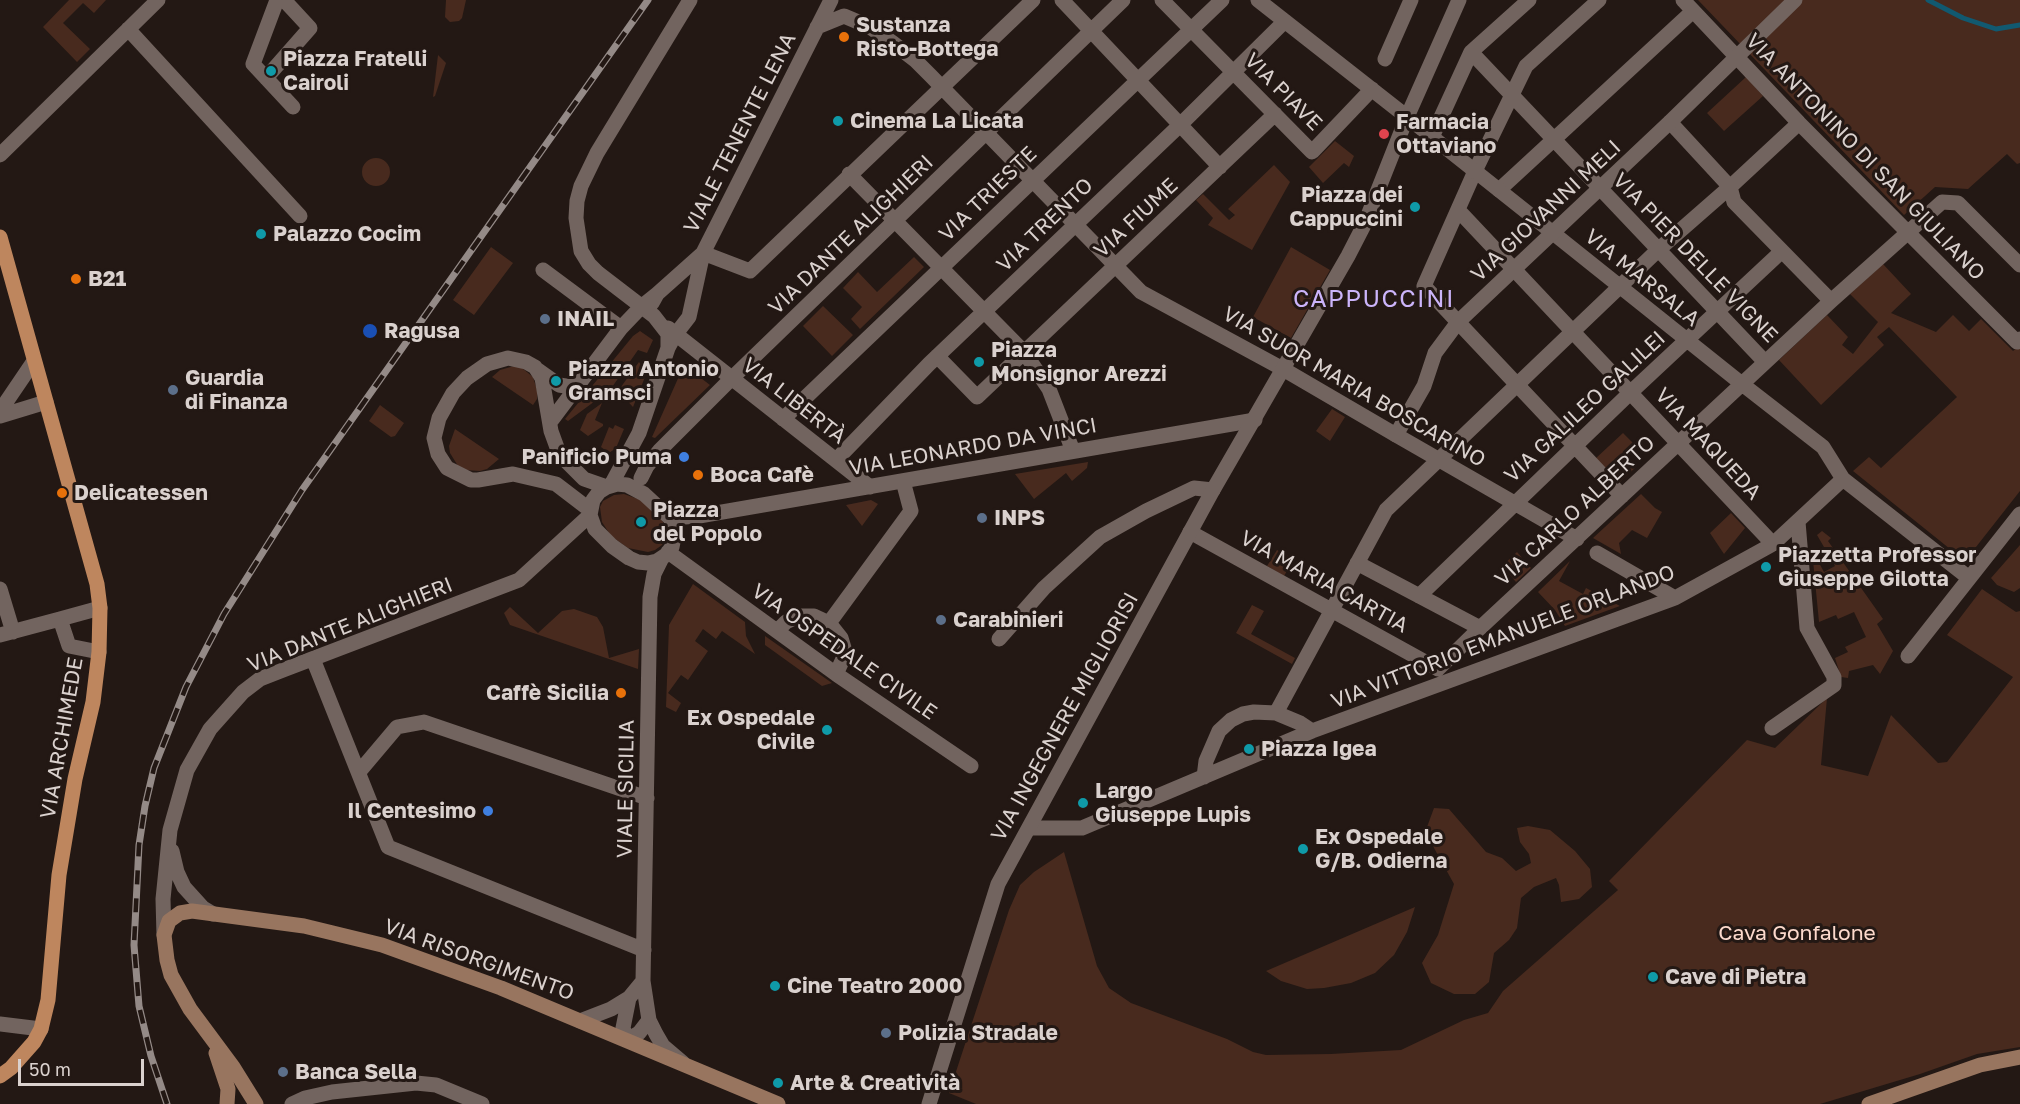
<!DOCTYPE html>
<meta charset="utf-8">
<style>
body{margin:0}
#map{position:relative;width:2020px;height:1104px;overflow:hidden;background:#231814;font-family:"Golos Text",sans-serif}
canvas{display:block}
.scale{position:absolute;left:18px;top:1059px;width:126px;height:27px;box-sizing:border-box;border:3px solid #dad1ce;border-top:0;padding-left:8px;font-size:18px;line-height:21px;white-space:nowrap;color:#dad1ce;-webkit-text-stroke:4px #231814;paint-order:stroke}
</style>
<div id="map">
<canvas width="2020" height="1104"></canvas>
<div class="scale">50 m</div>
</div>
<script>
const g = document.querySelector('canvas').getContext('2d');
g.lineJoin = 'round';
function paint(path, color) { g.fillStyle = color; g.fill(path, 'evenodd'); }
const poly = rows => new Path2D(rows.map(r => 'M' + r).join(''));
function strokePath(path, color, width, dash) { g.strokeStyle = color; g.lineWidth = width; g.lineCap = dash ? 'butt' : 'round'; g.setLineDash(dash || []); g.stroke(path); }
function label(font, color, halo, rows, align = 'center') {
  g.font = font + ' "Golos Text",sans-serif'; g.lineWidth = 6; g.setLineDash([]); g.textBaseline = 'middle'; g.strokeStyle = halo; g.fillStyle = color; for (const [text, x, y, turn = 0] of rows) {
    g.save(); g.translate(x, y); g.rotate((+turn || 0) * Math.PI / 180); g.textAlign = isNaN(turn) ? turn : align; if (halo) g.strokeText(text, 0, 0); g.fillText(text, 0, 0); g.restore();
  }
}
const green = poly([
 [69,0,106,0,94,13,83,3,63,23,90,49,77,62,43,27],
 [446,0,466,0,462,18,459,21,450,22,445,17],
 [1698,0,2020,0,2020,163,2017,164,2007,154,1968,189,1935,187,1904,215],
 [438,55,446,63,435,96,433,97],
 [1746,77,1763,96,1724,131,1707,113],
 [1335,141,1354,156,1349,167,1344,163,1323,183,1309,167],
 '362 172a14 14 0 1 1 28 0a14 14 0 1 1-28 0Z',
 [1274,165,1290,182,1252,250,1208,225,1213,218,1196,200,1203,194,1229,220,1235,215,1228,209],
 [491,247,513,263,474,315,453,300],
 [1291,247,1330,270,1291,338,1253,317],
 [914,257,924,267,860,329,851,319,862,307,843,288,858,272,877,292],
 [1883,264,1911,294,1891,313,1936,332,1953,315,1969,331,1981,319,2013,351,2020,345,2020,491,1965,561,1853,471,1869,457,1881,468,1957,397,1889,327,1877,337,1884,345,1821,405,1779,360,1827,315,1848,337,1842,345,1853,354,1878,322,1850,294],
 [823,306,853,335,832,356,803,326],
 [640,331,653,340,647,353,638,350,610,390,568,421,565,419,633,336],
 [639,362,647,372,633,407,618,391],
 [684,365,710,385,655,438,652,437],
 [514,366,522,368,533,377,537,390,537,399,533,405,492,377,500,370],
 [602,403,595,420,603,424,603,426,588,436,580,430,587,414],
 [380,405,404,423,395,436,391,437,369,421],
 [1332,409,1345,417,1330,441,1316,431],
 [615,425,624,429,616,448,609,453,601,447,609,427,613,429],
 [455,429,499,459,487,469,480,471,465,470,458,466,450,453,449,446],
 [1623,433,1635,445,1626,454,1637,466,1618,484,1595,459],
 [1088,462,1087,468,1072,481,1066,473,1034,499,1015,474],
 [624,494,641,500,656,513,663,522,666,537,662,545,655,550,648,552,628,548,611,536,602,522,600,507,603,501,614,495],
 [1641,494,1655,508,1662,512,1647,538,1632,530,1619,543,1621,554,1593,538],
 [871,500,878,504,862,526,846,505],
 [1731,513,1745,528,1724,554,1710,533],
 [1822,531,1831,538,1828,541,1883,619,1877,624,1893,651,1880,674,1873,665,1849,671,1848,678,1841,677,1835,658,1848,652,1845,647,1866,637,1854,612,1838,619,1836,615,1819,622,1812,550,1824,572,1835,566,1817,535],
 [2020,545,2020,588,2014,592,1997,585,1991,578],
 [1277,550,1294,559,1284,576,1267,566],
 [1517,552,1531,568,1516,582,1502,566],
 [1570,561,1559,581,1583,594,1586,588,1620,606,1565,626,1555,610,1538,592],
 [693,584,745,622,746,636,755,654,722,631,716,639,703,629,695,641,708,651,688,680,681,675,668,693,681,703,676,712,666,707,669,625],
 [1982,589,2016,612,2020,611,2020,1047,1977,1054,1920,1074,1820,1104,976,1104,949,1093,1009,910,1020,885,1034,872,1064,852,1097,966,1109,988,1131,1003,1227,1039,1253,1052,1266,1055,1331,1054,1401,1050,1464,1020,1488,1013,1503,991,1618,890,1609,881,1747,740,1775,748,1827,698,1821,765,1868,776,1891,715,1938,763,1947,762,2013,677,1947,635],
 [1252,605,1264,611,1251,634,1295,658,1292,664,1236,633],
 [510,607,538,633,562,611,574,609,597,617,603,627,609,658,639,649,638,669,510,625,504,613],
 [765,636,832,683,822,686,765,645],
 [1434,808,1449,809,1486,852,1502,858,1516,871,1531,863,1529,854,1520,842,1517,828,1528,826,1550,830,1575,851,1590,869,1592,887,1579,899,1561,902,1559,885,1556,878,1534,887,1521,898,1517,928,1509,940,1494,953,1489,982,1475,994,1454,994,1431,983,1422,963,1438,935,1454,884,1434,848,1427,827],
 [1415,907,1407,932,1394,955,1375,973,1351,983,1324,988,1307,989,1281,981,1266,971]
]);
const stream = poly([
 [1928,0,1963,18,1996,29,2020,25]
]);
const minor = poly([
 [277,0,253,64,293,107],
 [1062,0,1220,167],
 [1162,0,1312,152,1372,89],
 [1258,0,1407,117,1459,0],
 [1599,0,1526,66,1475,171,1424,286,1622,496],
 [1683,0,1799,123,2017,342,2020,339],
 [817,27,844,16,870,27,893,43,915,60,931,76,1141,292,1283,369],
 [128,29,300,216],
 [1471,52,1765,362],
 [1385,59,1411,0],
 [266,78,310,28,284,0],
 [1670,122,1730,187,1734,202,1831,301],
 [1432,137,1471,52,1529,0],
 [0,155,158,0],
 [849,174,1024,352,1049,389,1073,451],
 [1499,190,1693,11],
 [1458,210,1773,544],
 [1553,233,1742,384,1823,447,1843,479,1969,578],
 [703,253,750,271,1033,0],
 [543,270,621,328],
 [652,303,657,294,703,253],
 [668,328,870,487],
 [668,348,668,334,654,316,598,273,589,264,581,251,576,218,577,201,581,186,597,153,690,0],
 [937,356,977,397,1275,114],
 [538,370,559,385,572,387,580,382],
 [0,411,34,361],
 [0,416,46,402],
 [783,419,1222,0],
 [551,421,621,328,642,306,657,294],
 [1396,435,1577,539],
 [836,460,929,364,1180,125,1285,21],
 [641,478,647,466,660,450,731,379,1123,0],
 [617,484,627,485,644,494,670,518,674,527,674,537,672,547,666,555,657,561,648,563,638,562,629,558,612,546,595,529,590,515,593,500,599,492,607,487,617,484],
 [611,485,639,433,668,348,675,335,689,317,703,253,831,0],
 [590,510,556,484,513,474,478,480,471,480,447,468,438,454,434,438,439,418,453,393,467,378,487,364,508,358,526,362,535,367,542,378,551,431,559,453,566,461,584,479,607,487],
 [670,518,699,516,1255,420],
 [1190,532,1438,669],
 [668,552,836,674,971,766],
 [1597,553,1675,598],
 [662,558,654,574,650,597,643,981,649,1020,656,1034,663,1046,683,1063],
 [1357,563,1480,628],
 [0,589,13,632],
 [1419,596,1631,392,1782,251],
 [60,619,100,608],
 [829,623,911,511,903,481],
 [777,631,786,622,798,616,814,616,829,623,841,638,844,648,843,659,836,674],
 [0,635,60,619,69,646,99,652],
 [999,639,1044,588,1100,537,1146,511,1194,488,1213,490],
 [1908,656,2020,514],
 [313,659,388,847,644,950],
 [1438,669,1480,628,1831,301,1942,202,1958,203,2020,265],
 [1276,713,1386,510,1658,250,1730,187,1799,123],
 [1772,728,1834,685,1834,677,1807,628,1798,522],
 [359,772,397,727,424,722,647,798],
 [1204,777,1206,761,1219,731,1231,720,1243,714,1254,712,1276,713,1300,723,1312,731],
 [1029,828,1082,828,1312,731,1675,598,1773,544,1843,479],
 [172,851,177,872,184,887,203,908,213,914],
 [164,935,163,899,170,830,187,770,210,729,243,692,260,679,283,670,519,580,590,515],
 [629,998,623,1028,627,1040,639,1033,649,1020],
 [580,1021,611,1009,629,998,643,981],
 [0,1024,41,1029],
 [292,1104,305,1098,332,1092,416,1083,436,1085,482,1104]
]);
const tertiary = poly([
 [1283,369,1396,435,1424,386,1435,353,1458,322,1670,122,1795,0],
 [929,1104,998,884,1213,490,1348,256,1365,223,1407,117,1553,233]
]);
const secondary = poly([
 [216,1053,228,1089,227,1104],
 [256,1104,233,1067,190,1009,171,975,167,960,164,935,169,921,180,913,192,911,304,926,382,945,501,988,778,1104],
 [1869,1104,1980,1065,2020,1057]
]);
const primary = poly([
 [0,237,97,584,100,608,99,652,93,702,75,779,59,875,48,1000,41,1029,34,1042,11,1068,0,1076]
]);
const rail = poly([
 [167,1104,151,1056,139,1006,134,945,139,845,145,806,154,768,186,687,224,614,302,490,648,0]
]);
const markers = [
 [844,37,6,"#e8710a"],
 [271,71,6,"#0f9aa8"],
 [838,121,6,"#0f9aa8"],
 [1384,134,6,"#e0444e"],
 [1415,207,6,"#0f9aa8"],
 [261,234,6,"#0f9aa8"],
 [76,279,6,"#e8710a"],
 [545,319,6,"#5c6f8a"],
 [370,331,8,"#1a4fb4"],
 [979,362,6,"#0f9aa8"],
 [556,381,6,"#0f9aa8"],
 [173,390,6,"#5c6f8a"],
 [684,457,6,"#3f7fe0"],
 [698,475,6,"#e8710a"],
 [62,493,6,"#e8710a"],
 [982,518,6,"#5c6f8a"],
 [641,522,6,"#0f9aa8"],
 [1766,567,6,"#0f9aa8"],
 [941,620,6,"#5c6f8a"],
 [621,693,6,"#e8710a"],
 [827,730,6,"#0f9aa8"],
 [1249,749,6,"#0f9aa8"],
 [1083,803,6,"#0f9aa8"],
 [488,811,6,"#3f7fe0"],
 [1303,849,6,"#0f9aa8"],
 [1653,977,6,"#0f9aa8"],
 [775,986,6,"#0f9aa8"],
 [886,1033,6,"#5c6f8a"],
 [283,1072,6,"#5c6f8a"],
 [778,1083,6,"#0f9aa8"]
];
const poiNames = [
 ["Sustanza",856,25],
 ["Risto-Bottega",856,49],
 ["Piazza Fratelli",283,59],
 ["Cairoli",283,83],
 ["Cinema La Licata",850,121],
 ["Farmacia",1396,122],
 ["Ottaviano",1396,146],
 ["Piazza dei",1403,195,"right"],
 ["Cappuccini",1403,219,"right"],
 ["Palazzo Cocim",273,234],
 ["B21",88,279],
 ["INAIL",557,319],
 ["Ragusa",384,331],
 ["Piazza",991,350],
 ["Monsignor Arezzi",991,374],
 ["Piazza Antonio",568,369],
 ["Gramsci",568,393],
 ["Guardia",185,378],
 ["di Finanza",185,402],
 ["Panificio Puma",672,457,"right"],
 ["Boca Cafè",710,475],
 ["Delicatessen",74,493],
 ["Piazza",653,510],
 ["del Popolo",653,534],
 ["INPS",994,518],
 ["Piazzetta Professor",1778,555],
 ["Giuseppe Gilotta",1778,579],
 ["Carabinieri",953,620],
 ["Caffè Sicilia",609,693,"right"],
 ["Ex Ospedale",815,718,"right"],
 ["Civile",815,742,"right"],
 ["Piazza Igea",1261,749],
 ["Largo",1095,791],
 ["Giuseppe Lupis",1095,815],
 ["Il Centesimo",476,811,"right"],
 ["Ex Ospedale",1315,837],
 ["G/B. Odierna",1315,861],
 ["Cave di Pietra",1665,977],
 ["Cine Teatro 2000",787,986],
 ["Polizia Stradale",898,1033],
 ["Banca Sella",295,1072],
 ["Arte & Creatività",790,1083]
];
const streetNames = [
 ["VIA PIAVE",1283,92,45],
 ["VIALE TENENTE LENA",740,133,-63],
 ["VIA ANTONINO DI SAN GIULIANO",1865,157,46],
 ["VIA TRIESTE",988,194,-44],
 ["VIA GIOVANNI MELI",1546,211,-43],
 ["VIA FIUME",1136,218,-43],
 ["VIA TRENTO",1045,225,-44],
 ["VIA DANTE ALIGHIERI",851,235,-44],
 ["VIA PIER DELLE VIGNE",1695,258,46],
 ["VIA MARSALA",1642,278,39],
 ["VIA SUOR MARIA BOSCARINO",1354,387,30],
 ["VIA LIBERTÀ",794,401,38],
 ["VIA GALILEO GALILEI",1585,407,-43],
 ["VIA MAQUEDA",1708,444,47],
 ["VIA LEONARDO DA VINCI",973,447,-10],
 ["VIA CARLO ALBERTO",1575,511,-43],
 ["VIA MARIA CARTIA",1324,582,29],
 ["VIA DANTE ALIGHIERI",350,625,-22],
 ["VIA VITTORIO EMANUELE ORLANDO",1503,637,-21],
 ["VIA OSPEDALE CIVILE",844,652,35],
 ["VIA INGEGNERE MIGLIORISI",1065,717,-61],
 ["VIA ARCHIMEDE",62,738,-80],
 ["VIALE SICILIA",626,789,-89],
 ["VIA RISORGIMENTO",479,960,20]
];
const parkNames = [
 ["Cava Gonfalone",1797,933]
];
const quarterNames = [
 ["CAPPUCCINI",1374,299]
];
paint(green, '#482a1e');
strokePath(stream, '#115970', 5);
strokePath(minor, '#72645f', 15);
strokePath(tertiary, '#72645f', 15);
strokePath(secondary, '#98755f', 15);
strokePath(primary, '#be865e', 15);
strokePath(rail, '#948a87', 7);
strokePath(rail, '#231814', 4.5, [14]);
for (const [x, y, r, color] of markers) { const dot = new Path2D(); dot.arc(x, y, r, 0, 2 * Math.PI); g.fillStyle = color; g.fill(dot); strokePath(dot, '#231814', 2); }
label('bold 21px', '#dad1ce', '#231814', poiNames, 'left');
label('21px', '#dad1ce', '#231814', streetNames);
label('21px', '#fcd9cc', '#231814', parkNames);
g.letterSpacing = '1.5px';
label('24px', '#cbb4fa', '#231814', quarterNames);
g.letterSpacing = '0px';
</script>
